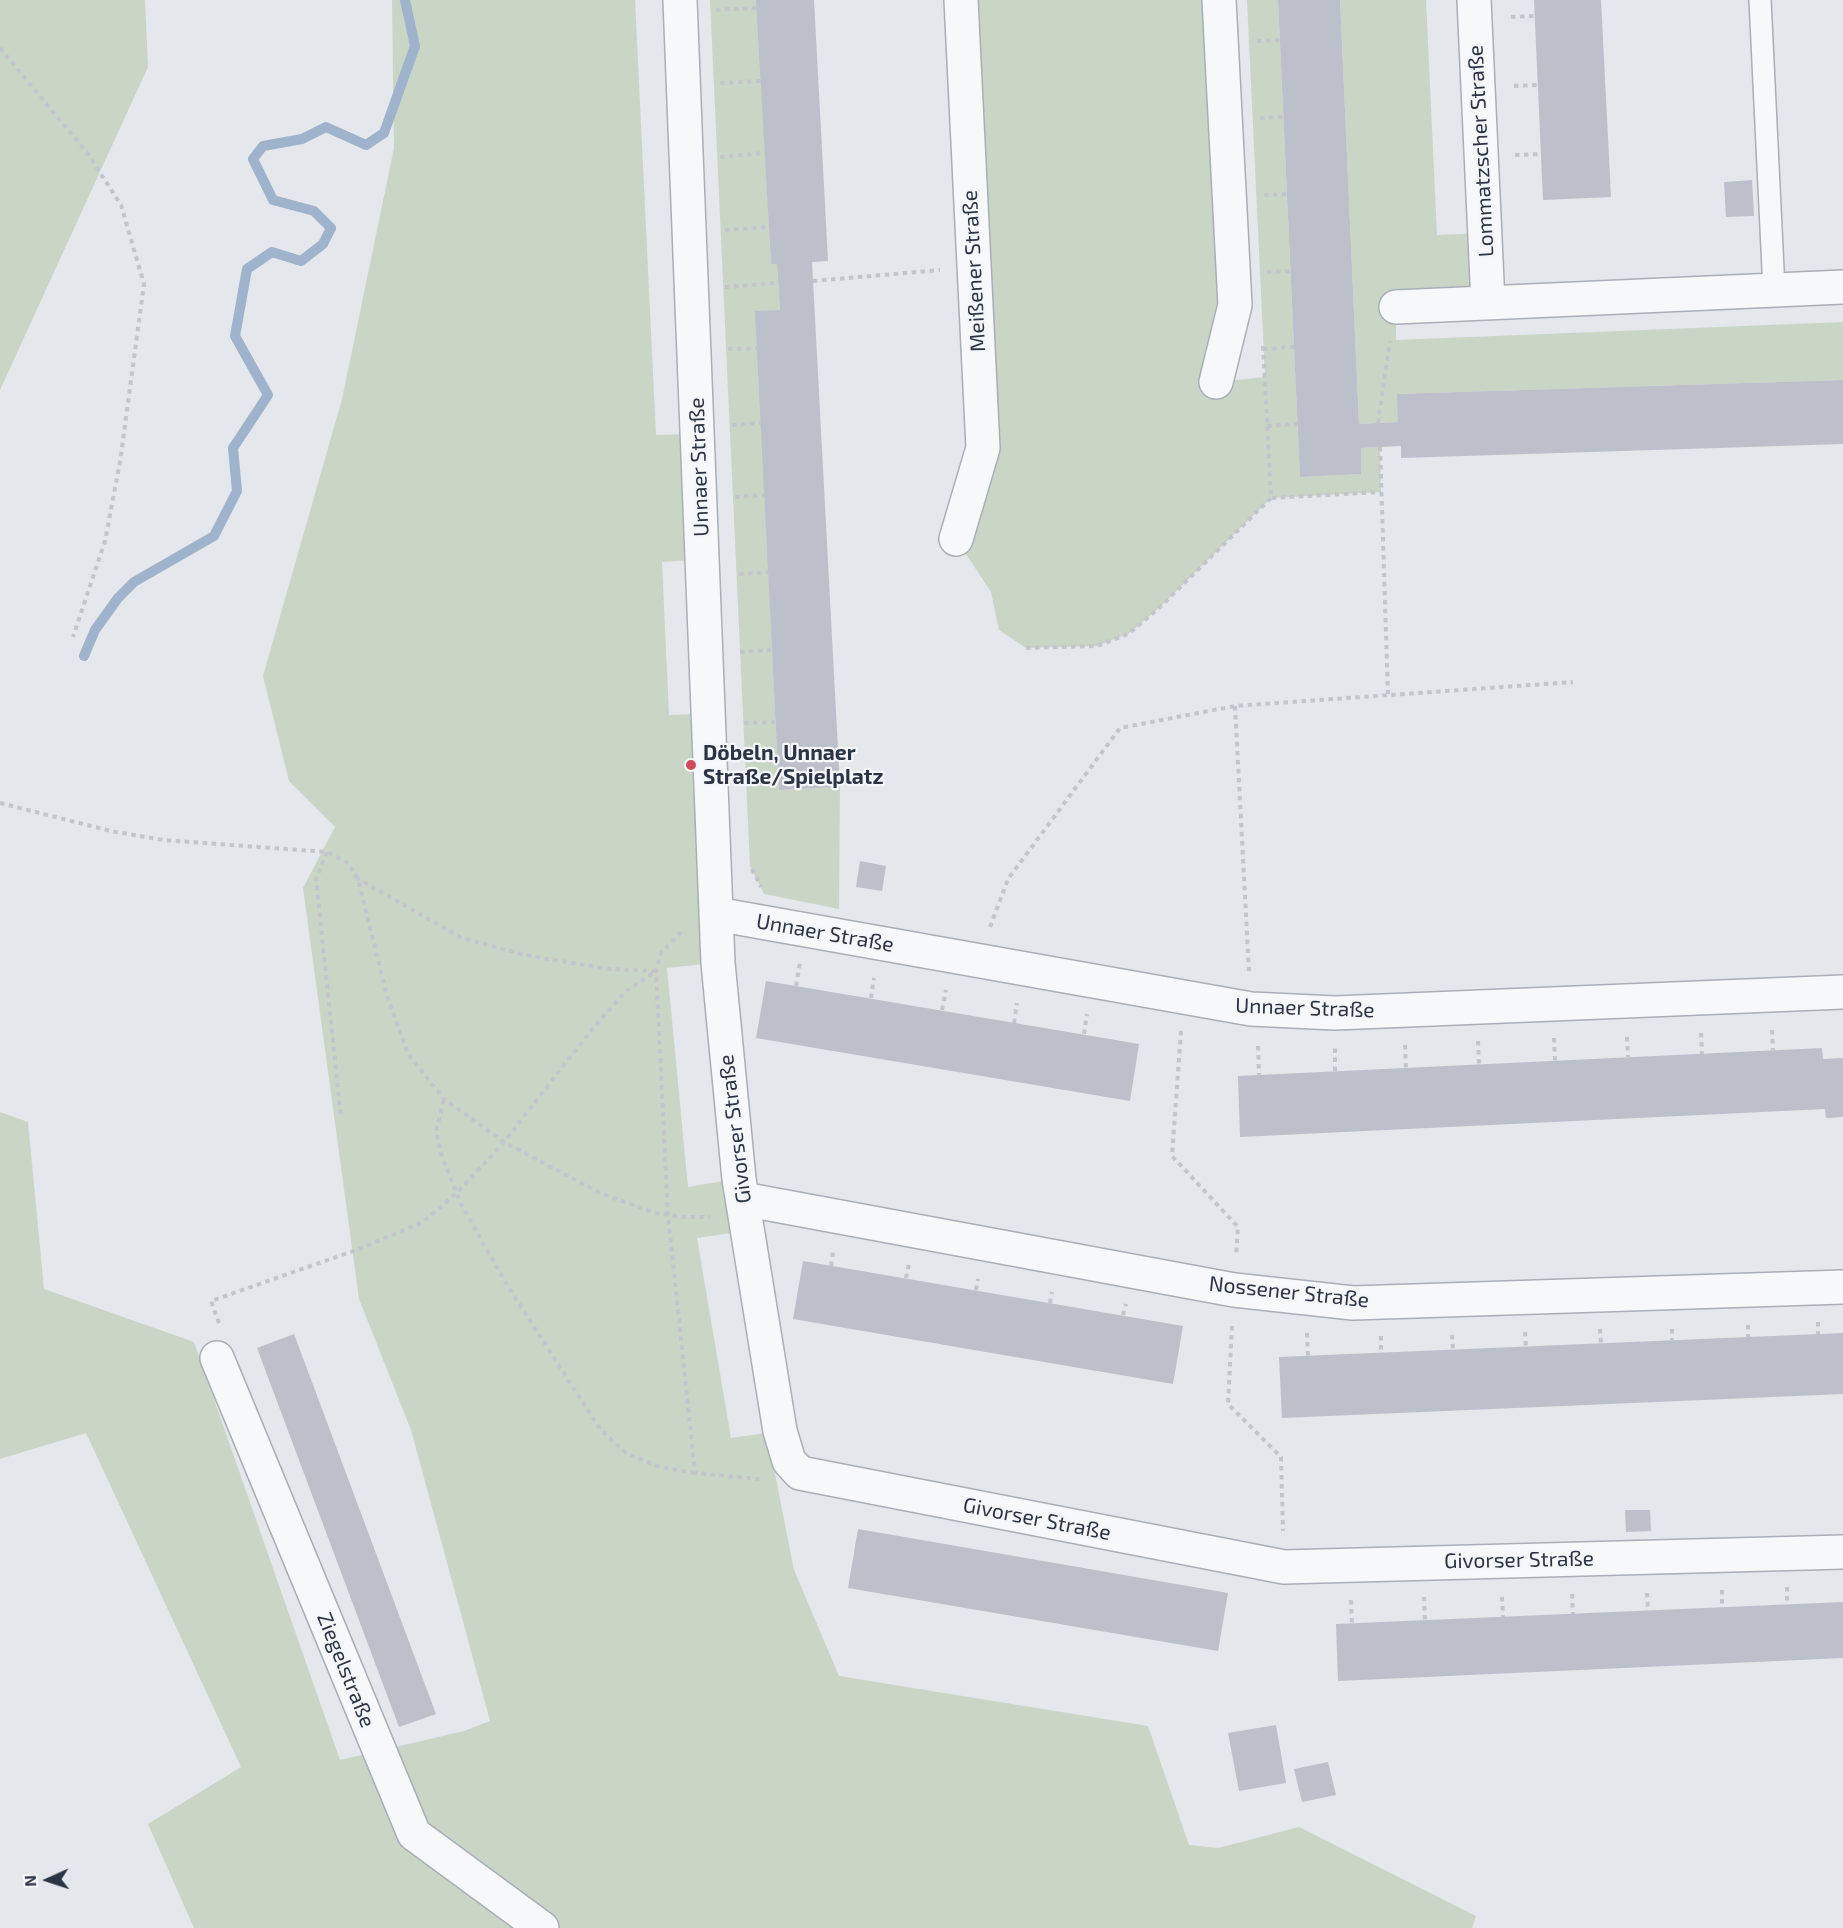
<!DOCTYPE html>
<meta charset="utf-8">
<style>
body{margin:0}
#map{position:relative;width:1843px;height:1928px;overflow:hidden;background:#e4e7ec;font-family:"Exo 2",sans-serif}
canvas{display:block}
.north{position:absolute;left:18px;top:1850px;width:60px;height:60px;-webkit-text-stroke:4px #f4f6f9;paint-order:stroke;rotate:267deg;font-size:16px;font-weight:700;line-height:24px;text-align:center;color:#2b3445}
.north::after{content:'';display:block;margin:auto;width:21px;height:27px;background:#2b3445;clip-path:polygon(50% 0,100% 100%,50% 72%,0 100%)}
</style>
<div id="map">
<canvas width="1843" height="1928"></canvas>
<div class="north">N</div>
</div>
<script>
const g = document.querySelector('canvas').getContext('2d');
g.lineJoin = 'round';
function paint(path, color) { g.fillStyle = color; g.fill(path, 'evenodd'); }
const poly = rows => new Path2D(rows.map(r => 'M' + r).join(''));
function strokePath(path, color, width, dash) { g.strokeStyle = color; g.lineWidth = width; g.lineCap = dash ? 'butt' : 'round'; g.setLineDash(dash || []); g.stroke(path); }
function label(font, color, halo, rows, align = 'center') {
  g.font = font + ' "Exo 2",sans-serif'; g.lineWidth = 4.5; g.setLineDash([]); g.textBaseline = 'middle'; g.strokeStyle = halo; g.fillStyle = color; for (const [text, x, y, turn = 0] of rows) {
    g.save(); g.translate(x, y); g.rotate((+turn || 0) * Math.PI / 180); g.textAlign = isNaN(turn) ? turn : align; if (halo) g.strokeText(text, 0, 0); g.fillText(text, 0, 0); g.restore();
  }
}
const green = poly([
 [0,0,145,0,148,67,0,390],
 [392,0,635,0,656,435,687,434,693,560,662,562,669,715,699,714,704,964,667,968,688,1187,729,1180,737,1232,697,1238,731,1438,767,1433,794,1570,839,1676,1148,1726,1189,1845,1218,1848,1299,1827,1476,1916,1472,1928,194,1928,148,1824,241,1767,86,1433,0,1459,0,1112,28,1122,44,1289,194,1342,340,1760,464,1731,490,1721,411,1430,359,1299,303,888,335,827,289,781,263,676,342,399,394,148],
 [710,0,757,0,771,264,777,264,780,310,756,312,779,790,840,787,839,909,764,894,750,866],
 [961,0,1219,0,1235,305,1217,382,1265,377,1247,0,1278,0,1300,477,1361,474,1361,448,1380,447,1381,492,1271,498,1158,609,1128,634,1097,646,1026,648,999,630,991,592,956,539,983,448],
 [1340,0,1426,0,1437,235,1485,233,1488,303,1396,307,1396,340,1843,322,1843,380,1398,394,1398,422,1359,424]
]);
const stream = poly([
 [84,656,95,630,118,598,134,582,214,536,237,491,233,448,268,395,235,336,247,269,272,252,301,261,323,244,331,228,314,211,273,200,253,159,263,146,302,139,326,127,366,145,384,133,415,46,405,0]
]);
const building = poly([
 [756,0,814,0,828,261,812,262,840,787,779,790,755,311,780,310,777,264,771,264],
 [1278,0,1340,0,1359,424,1398,422,1397,394,1843,380,1843,444,1401,458,1401,446,1361,448,1361,474,1300,477],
 [1534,0,1601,0,1611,197,1543,200],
 [1752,180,1754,216,1726,217,1724,182],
 [860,861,886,866,882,891,856,887],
 [766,981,1139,1044,1130,1101,756,1038],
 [1822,1048,1823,1059,1843,1058,1843,1117,1826,1118,1825,1109,1240,1137,1238,1076],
 [803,1261,1183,1326,1173,1384,793,1319],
 [1843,1333,1843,1394,1282,1418,1279,1357],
 [294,1334,436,1714,399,1727,257,1348],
 [1625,1510,1650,1510,1651,1531,1626,1532],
 [858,1529,1228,1593,1218,1651,848,1588],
 [1843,1602,1843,1658,1338,1681,1336,1624],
 [1276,1725,1286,1783,1239,1791,1228,1733],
 [1328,1762,1336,1795,1302,1802,1294,1769]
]);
const path = poly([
 [716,10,757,8],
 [1511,17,1534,16],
 [1257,41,1280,40],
 [0,48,88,154,121,205,144,284,120,462,105,541,73,637],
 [720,83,761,81],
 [1514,86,1537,85],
 [1260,118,1283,117],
 [1515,155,1541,154],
 [720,157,765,153],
 [1264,195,1287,194],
 [725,230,769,227],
 [1267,272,1290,271],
 [813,281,940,270],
 [725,287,778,283],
 [1263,346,1271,498,1381,492],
 [728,349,757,348],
 [1263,349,1294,347],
 [1378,423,1390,341],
 [732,425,761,423],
 [1267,426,1298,424],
 [1380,447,1388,694],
 [735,497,765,495],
 [739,574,768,572],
 [1026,648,1097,646,1128,634,1158,609,1271,498],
 [740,652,771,650],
 [1235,706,1249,972],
 [744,723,775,722],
 [0,803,111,831,163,840,327,852,348,863,358,879,387,996,408,1054,444,1099,504,1142,600,1193,655,1213,684,1217,710,1217],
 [327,852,316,879,341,1118],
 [752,869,761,887],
 [990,927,1008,879,1120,728,1235,706,1573,682],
 [681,932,661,953,656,971,668,1215,695,1473,759,1479],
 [796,986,800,963],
 [871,998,874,978],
 [942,1010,946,990],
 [1014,1023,1017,1003],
 [1772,1030,1773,1050],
 [1181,1031,1172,1156,1238,1227,1236,1256],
 [1701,1033,1702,1054],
 [1084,1034,1087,1014],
 [1627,1037,1628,1057],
 [1554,1038,1555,1061],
 [1478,1041,1479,1065],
 [1405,1045,1406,1068],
 [1258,1046,1259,1075],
 [1335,1071,1335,1048],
 [444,1100,436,1131,442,1157,461,1204,507,1285,600,1429,626,1453,660,1467,695,1473],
 [831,1266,833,1252],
 [906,1278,909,1264],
 [976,1290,978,1279],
 [1050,1303,1052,1292],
 [1123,1315,1126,1304],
 [1818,1322,1818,1334],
 [219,1323,211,1301,359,1249,423,1222,456,1194,504,1142,589,1033,625,992,656,971,609,969,525,955,462,938,358,879],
 [1748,1325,1748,1337],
 [1232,1326,1228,1404,1281,1457,1283,1531],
 [1600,1329,1601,1343],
 [1672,1329,1672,1340],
 [1525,1332,1526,1347],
 [1307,1333,1308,1356],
 [1452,1335,1453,1350],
 [1381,1336,1381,1353],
 [1787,1587,1787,1604],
 [1722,1590,1722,1607],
 [1647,1593,1648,1610],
 [1572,1594,1573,1614],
 [1424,1597,1425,1621],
 [1502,1597,1503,1617],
 [1351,1600,1352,1624]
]);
const service = poly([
 [1760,0,1774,290]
]);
const minor = poly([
 [680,0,718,963,739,1179,780,1431,789,1461,800,1473,1284,1567,1843,1552],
 [1474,0,1488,303],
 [1396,307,1843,287],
 [1216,382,1235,305,1219,0],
 [956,539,983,448,961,0],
 [716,914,1251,1009,1335,1013,1843,992],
 [743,1199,1234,1290,1353,1303,1843,1287],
 [217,1358,414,1834,542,1928]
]);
const markers = [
 [691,765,6,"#d1495b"]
];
const streetNames = [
 ["Lommatzscher Straße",1481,151,-93],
 ["Meißener Straße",974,271,-93],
 ["Unnaer Straße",699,467,-92],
 ["Unnaer Straße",825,933,10],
 ["Unnaer Straße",1305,1008,2],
 ["Givorser Straße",735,1129,-97],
 ["Nossener Straße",1289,1292,6],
 ["Givorser Straße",1037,1519,11],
 ["Givorser Straße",1519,1560,-1],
 ["Ziegelstraße",346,1670,68]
];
const poiNames = [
 ["Döbeln, Unnaer",703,753],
 ["Straße/Spielplatz",703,777]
];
paint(green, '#c9d6c5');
strokePath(stream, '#9fb4cc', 10);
paint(building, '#bbc0ca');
strokePath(service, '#a9aeb7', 24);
strokePath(minor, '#a9aeb7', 36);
strokePath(path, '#c2c5cb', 4, [4.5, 4.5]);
strokePath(service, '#f7f8fa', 21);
strokePath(minor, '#f7f8fa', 33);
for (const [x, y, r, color] of markers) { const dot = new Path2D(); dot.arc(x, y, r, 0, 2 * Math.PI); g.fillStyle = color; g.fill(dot); strokePath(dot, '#f4f6f9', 2); }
label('21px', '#2b3445', '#f4f6f9', streetNames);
label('bold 21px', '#2b3445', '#f4f6f9', poiNames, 'left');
</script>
